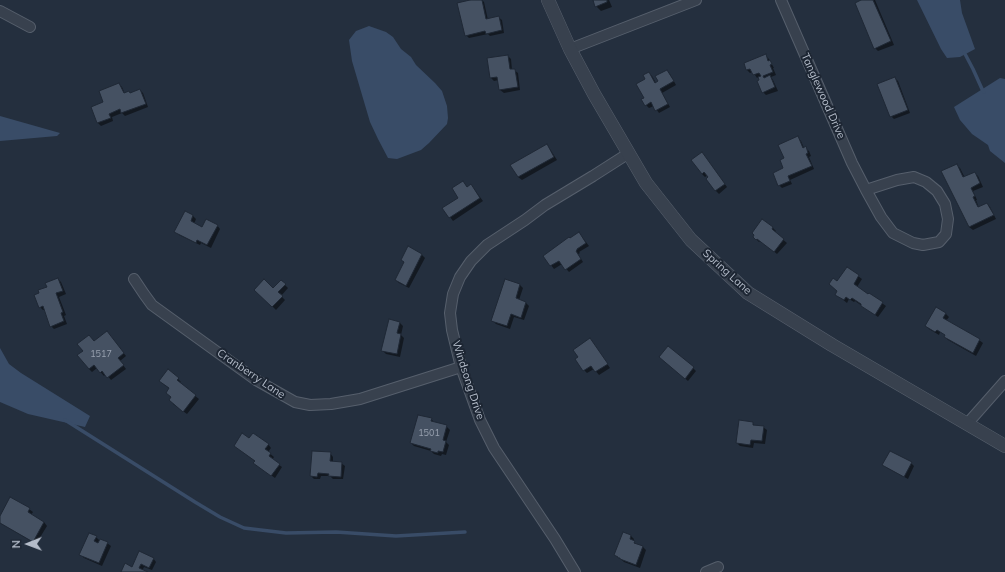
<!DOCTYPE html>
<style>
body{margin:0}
#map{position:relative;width:1005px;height:572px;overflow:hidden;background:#242f3e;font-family:Mulish,sans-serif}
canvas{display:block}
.north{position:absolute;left:8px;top:524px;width:40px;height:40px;-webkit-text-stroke:3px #1d2633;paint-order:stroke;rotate:269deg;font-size:11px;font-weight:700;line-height:16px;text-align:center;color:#b4bcc9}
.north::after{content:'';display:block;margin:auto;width:14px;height:18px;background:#b4bcc9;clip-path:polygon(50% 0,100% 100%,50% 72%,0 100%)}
</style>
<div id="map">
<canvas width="1005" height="572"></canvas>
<div class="north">N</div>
</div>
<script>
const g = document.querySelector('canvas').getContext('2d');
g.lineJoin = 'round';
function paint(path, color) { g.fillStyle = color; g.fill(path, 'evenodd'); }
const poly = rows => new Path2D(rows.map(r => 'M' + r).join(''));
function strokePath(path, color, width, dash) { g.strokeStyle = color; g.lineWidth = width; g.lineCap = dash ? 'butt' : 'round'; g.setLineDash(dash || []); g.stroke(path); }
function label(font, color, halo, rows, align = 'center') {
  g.font = font + ' Mulish,sans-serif'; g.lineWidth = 4; g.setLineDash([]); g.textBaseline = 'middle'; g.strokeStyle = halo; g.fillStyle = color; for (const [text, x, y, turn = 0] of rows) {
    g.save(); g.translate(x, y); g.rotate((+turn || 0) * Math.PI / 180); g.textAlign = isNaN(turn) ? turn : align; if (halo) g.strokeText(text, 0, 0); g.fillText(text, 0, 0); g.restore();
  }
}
const water = poly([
 [917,0,960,0,962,13,975,49,960,57,947,58,941,49],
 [369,26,386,32,393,37,401,49,411,57,416,65,435,83,442,91,447,106,448,118,447,124,429,143,421,150,397,159,388,158,378,139,370,122,352,61,349,40,356,31],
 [1000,78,1005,79,1005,163,990,151,988,145,972,134,960,120,954,107],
 [0,116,60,133,57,136,0,141],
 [0,348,9,364,21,373,90,416,85,427,28,414,0,402]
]);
const shadow = poly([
 [475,0,482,0,484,2,488,20,498,17,502,20,504,33,490,36,488,34,469,38,466,35],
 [594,0,609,0,612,7,601,11,596,6],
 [864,0,875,0,894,45,878,51,875,48],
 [508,56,511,59,512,70,514,70,518,73,520,90,504,93,500,90,499,80,494,81,491,78],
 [766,56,769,59,774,68,773,68,776,75,771,77,773,80,778,91,766,95,763,92,759,77,757,78,753,72,750,73,747,70,745,64],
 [667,71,670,74,676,85,662,93,670,107,659,113,654,106,649,108,646,105,646,79,649,73,652,76,656,83],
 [895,78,898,81,910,113,894,119,891,116],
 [119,84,122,87,125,94,129,92,131,94,140,90,143,93,148,107,125,116,122,113,112,117,113,121,101,126,98,123,104,102],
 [797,137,801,141,804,148,805,148,809,151,811,156,809,157,814,169,790,180,792,184,782,188,779,185,785,169,785,158],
 [547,145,550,149,557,160,522,180,518,177,512,165],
 [702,153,727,187,719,194,715,190,708,175,705,177,702,174],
 [956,165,960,168,965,178,974,173,978,176,983,187,973,191,977,200,976,200,979,208,987,204,990,207,996,219,973,230,969,227,943,172],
 [463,182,468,188,471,186,474,189,483,201,453,221,444,209,459,198],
 [185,212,193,216,196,219,194,224,203,228,217,225,220,229,211,248,201,243,200,245,179,235,176,231],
 [763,220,773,228,776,231,775,233,787,243,777,254,761,241,759,242,754,237],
 [579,233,589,246,579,252,580,253,578,254,583,262,569,272,562,264,554,269,544,256],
 [421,254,425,258,409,288,399,283,396,280,404,263,402,260],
 [847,268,862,279,857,287,869,296,869,294,886,306,878,317,855,301,854,302,849,299,847,303,836,294,838,292,838,283],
 [58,279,61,282,66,294,59,297,66,315,64,316,67,324,54,329,51,326,45,310,43,310,40,307,48,288],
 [281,281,288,288,281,296,285,300,276,310,256,290,273,290],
 [520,285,523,288,519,300,525,302,529,306,524,320,514,317,510,329,496,324,493,321],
 [936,308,946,314,949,317,946,321,979,340,983,343,976,356,948,340,945,337,946,335,940,332,939,335,929,329,926,326],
 [400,323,403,326,401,335,404,338,400,357,386,354,382,350],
 [110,336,126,356,120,361,126,369,111,380,106,374,104,376,97,368,92,372,89,369,94,343],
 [590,339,593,343,610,368,599,375,594,369,587,373,584,370],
 [660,357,693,368,696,371,688,381],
 [178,379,181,382,180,384,199,399,187,414,173,404,170,389,163,384],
 [431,419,435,423,446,426,450,430,446,442,449,445,446,455,442,454,441,456,434,454,431,451,414,446,411,443],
 [740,422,752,423,755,426,763,427,767,430,765,444,754,443,753,448,740,446,737,443],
 [250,440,268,444,271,448,268,452,274,457,272,460,282,467,275,478,258,466,256,462,235,446],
 [330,453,333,457,333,462,341,463,345,466,343,479,333,479,330,476,321,476,320,479,314,479,311,476],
 [911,463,914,466,908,479,887,468,884,465],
 [29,509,33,512,31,515,44,522,47,526,36,544,0,523,0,518],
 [623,533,631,536,634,539,633,542,638,546,643,547,646,550,640,568,624,562,616,555],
 [96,537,100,541,107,543,111,546,102,566,84,558,81,555],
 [140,552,153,558,156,562,152,570,144,567,142,571,145,572,122,572,133,568]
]);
const stream = poly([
 [964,52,973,69,982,89,984,92],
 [65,420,195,502,220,517,244,528,286,533,336,532,396,536,465,532]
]);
const building = poly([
 [470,0,482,0,486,19,499,16,502,30,486,34,485,31,465,36,457,3,470,0],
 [593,0,607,0,607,2,595,7,593,0],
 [861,0,873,0,891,41,874,49,855,3,861,0],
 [766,54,768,61,770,60,772,64,770,65,773,72,763,76,764,78,770,75,775,87,762,93,757,81,759,80,758,77,761,76,759,73,753,75,750,69,746,70,744,63,766,54],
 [508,55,510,69,515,69,518,87,499,90,497,77,490,78,487,58,508,55],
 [667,70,674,81,660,89,668,104,655,111,651,102,645,106,641,99,644,98,636,84,645,79,643,75,649,72,655,83,658,81,655,76,667,70],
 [895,77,908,110,890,117,877,84,895,77],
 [119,83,124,93,129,91,130,93,140,89,146,104,121,113,120,109,109,114,111,118,97,123,91,107,103,102,99,91,119,83],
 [798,136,803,148,806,146,808,153,806,154,812,166,788,176,790,181,778,186,773,173,783,168,780,160,784,158,778,145,798,136],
 [547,144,554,157,518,177,510,165,547,144],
 [702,152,725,184,715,191,706,179,708,177,704,172,702,174,691,160,702,152],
 [957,164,963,177,975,172,980,183,971,188,975,196,973,197,978,207,987,203,994,215,969,227,941,171,957,164],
 [463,181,467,187,471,184,480,198,449,218,442,208,458,198,452,188,463,181],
 [185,211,193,215,191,221,202,227,206,219,218,225,207,245,197,240,196,243,174,232,185,211],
 [762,219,773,227,772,229,784,239,774,252,757,239,756,240,753,237,754,235,752,233,762,219],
 [579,232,586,243,577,249,577,250,576,251,581,259,565,270,559,261,550,266,543,256,569,237,570,238,579,232],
 [408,246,422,254,406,286,395,280,404,262,401,260,408,246],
 [847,267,859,275,854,284,868,294,869,293,883,302,875,315,861,306,861,304,852,298,850,300,846,297,844,300,835,295,837,291,829,284,833,278,837,281,847,267],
 [58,278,63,291,56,293,63,312,61,313,64,321,50,327,43,306,39,308,34,295,39,293,38,290,47,287,45,283,58,278],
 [264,279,273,288,281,280,286,284,278,292,283,296,272,307,254,290,264,279],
 [505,279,520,284,516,298,526,302,521,318,511,314,507,326,491,321,505,279],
 [936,307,946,313,943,318,980,339,973,353,944,337,945,335,937,330,935,332,925,326,936,307],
 [389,319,400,322,397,333,401,334,397,354,381,351,389,319],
 [107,331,124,353,118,358,124,365,107,378,102,371,100,373,94,365,89,369,77,355,83,351,77,344,89,335,94,341,107,331],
 [590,338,608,364,595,372,591,366,583,371,575,359,578,357,573,350,590,338],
 [668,346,694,367,685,379,659,357,668,346],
 [168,369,179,378,177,380,196,395,183,412,169,400,171,397,166,393,169,388,159,381,168,369],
 [418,415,432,418,431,421,447,425,443,440,446,441,443,452,438,451,438,453,430,451,431,449,410,443,418,415],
 [739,420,753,422,753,425,764,426,762,441,751,440,750,445,736,443,739,420],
 [242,433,249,438,253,433,269,444,265,449,271,453,269,456,280,464,271,476,253,463,255,461,234,446,242,433],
 [312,451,331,452,330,461,342,462,341,477,328,476,329,474,318,473,317,477,310,476,312,451],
 [890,451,912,462,904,477,882,465,890,451],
 [10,497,30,508,28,512,44,522,33,542,0,523,0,516,10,497],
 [623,532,631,535,630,539,635,541,634,543,643,546,636,565,620,559,620,558,618,558,618,557,614,555,623,532],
 [89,533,97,536,94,541,98,543,100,539,108,542,99,563,79,555,89,533],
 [139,551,154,558,149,568,141,564,139,568,148,572,121,572,125,563,132,567,139,551]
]);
const minor = poly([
 [781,0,852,163,866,190],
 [0,11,30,27],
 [570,49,696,0],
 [914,177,926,182,937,191,945,204,948,219,946,234,939,242,923,245,913,243,893,233,881,217,866,190,897,180,914,177],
 [134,279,144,294,152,305,256,380,295,402,310,405,331,404,360,399,461,367],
 [967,424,1005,381],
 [575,572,555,539,494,448,480,420,461,367,452,330,450,313,453,294,460,277,471,261,487,245,525,220,545,205,593,176,629,153],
 [706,572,718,567]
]);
const tertiary = poly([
 [548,0,570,49,594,94,646,183,691,240,748,293,832,345,1005,446]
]);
const numberNames = [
 ["1517",101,354],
 ["1501",429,433]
];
const streetNames = [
 ["Tanglewood Drive",823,96,66],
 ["Spring Lane",727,272,42],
 ["Cranberry Lane",251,374,34],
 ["Windsong Drive",468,380,72]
];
paint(water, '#394c67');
paint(shadow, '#0007');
strokePath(stream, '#394c67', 3.5);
paint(building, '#455162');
strokePath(building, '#1f2835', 1);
strokePath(minor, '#565f6c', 12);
strokePath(tertiary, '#565f6c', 14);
strokePath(minor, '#38414e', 10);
strokePath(tertiary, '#38414e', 13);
label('9px', '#98a1af', null, numberNames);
label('11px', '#b4bcc9', '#1d2633', streetNames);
</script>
